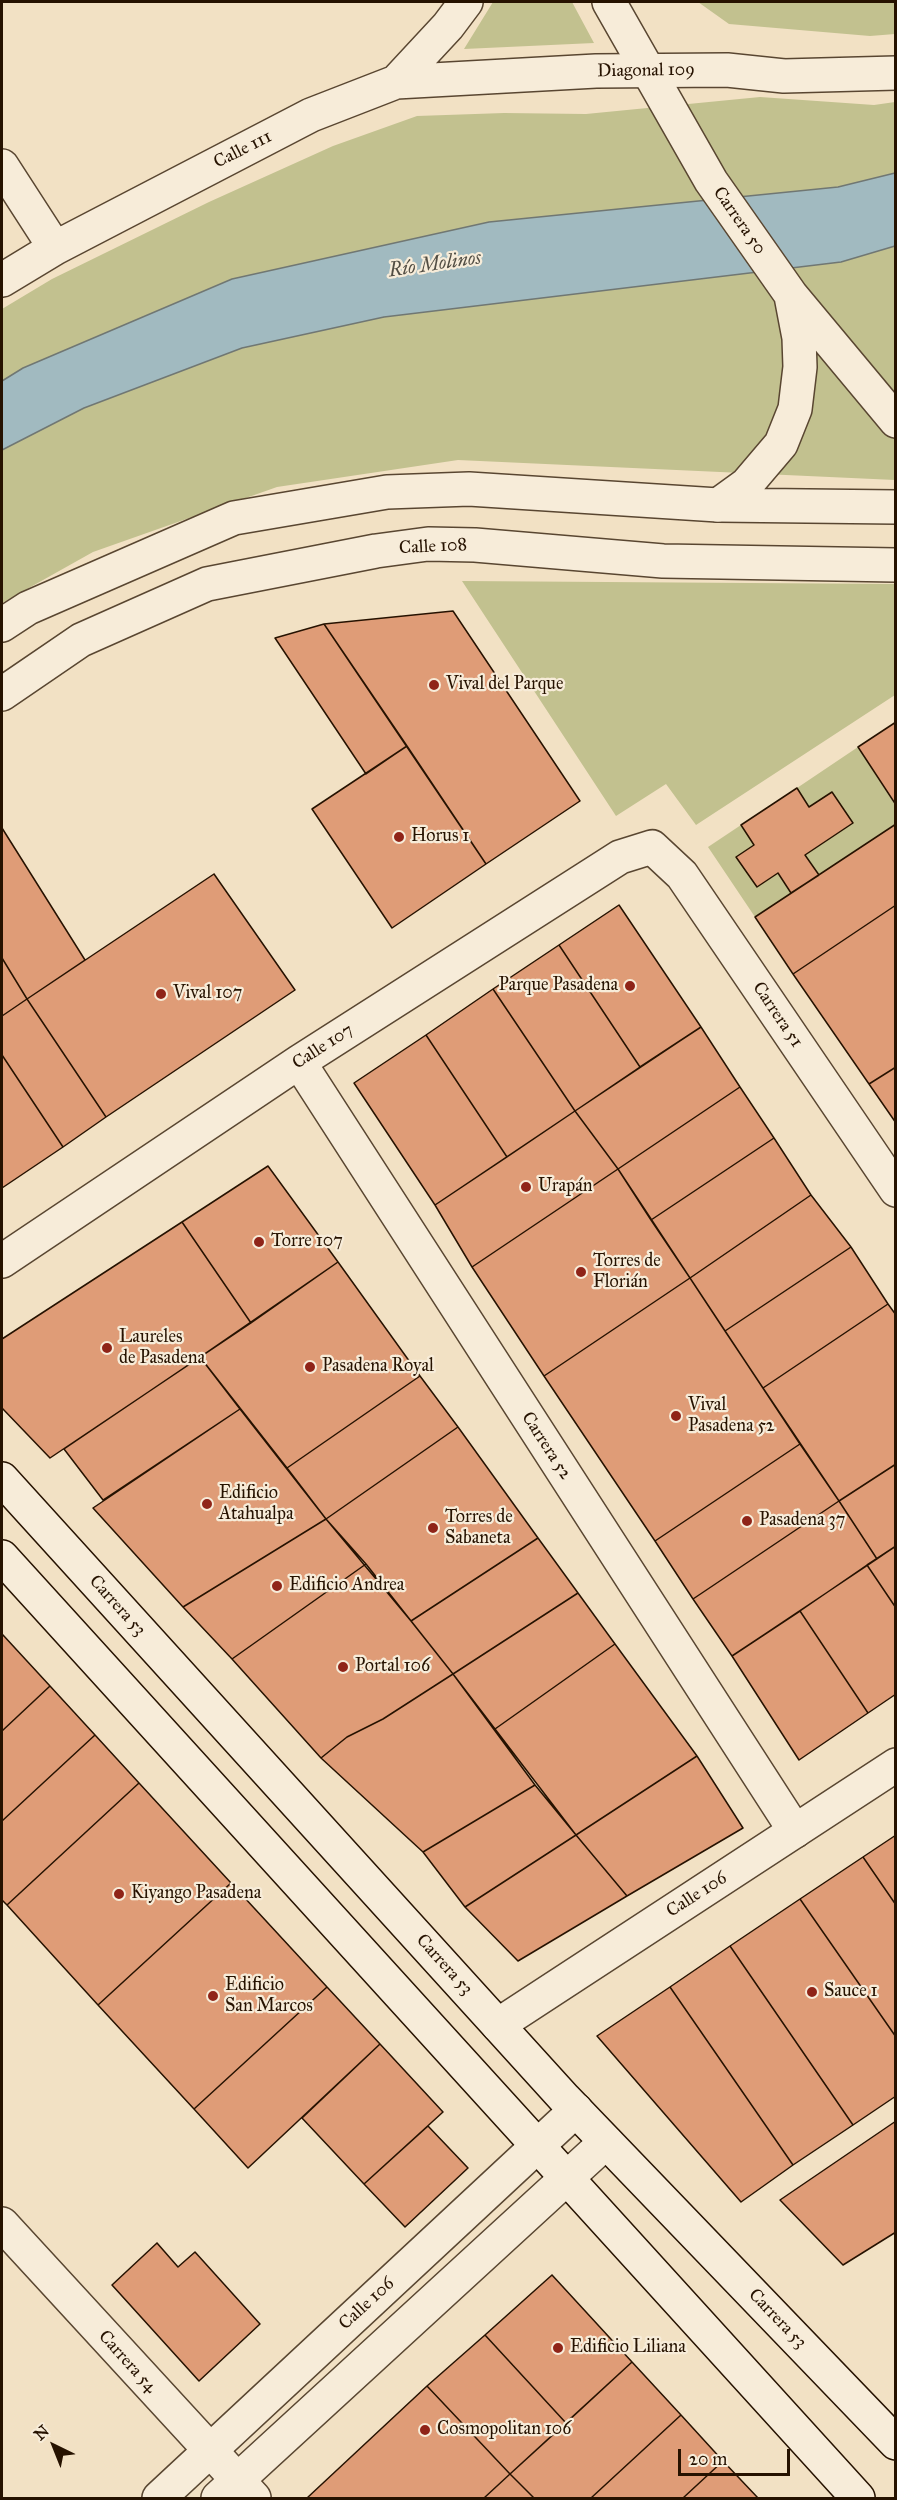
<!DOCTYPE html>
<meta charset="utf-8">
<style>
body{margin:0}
#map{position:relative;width:897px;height:2500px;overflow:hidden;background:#f2e1c4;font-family:"IM FELL Great Primer",serif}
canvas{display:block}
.frame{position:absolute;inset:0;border:3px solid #261200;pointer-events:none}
.north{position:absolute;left:24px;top:2416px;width:60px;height:60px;-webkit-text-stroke:4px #f7ecd9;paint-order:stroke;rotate:317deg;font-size:16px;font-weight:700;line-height:24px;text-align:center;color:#261200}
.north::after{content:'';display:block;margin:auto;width:21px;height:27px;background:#261200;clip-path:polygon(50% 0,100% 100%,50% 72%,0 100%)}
.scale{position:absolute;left:678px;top:2449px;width:112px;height:27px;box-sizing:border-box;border:3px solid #261200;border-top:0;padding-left:8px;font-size:18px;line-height:21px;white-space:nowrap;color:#261200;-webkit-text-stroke:4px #f7ecd9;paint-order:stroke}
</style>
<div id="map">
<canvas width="897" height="2500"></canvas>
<div class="frame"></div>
<div class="north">N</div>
<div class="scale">20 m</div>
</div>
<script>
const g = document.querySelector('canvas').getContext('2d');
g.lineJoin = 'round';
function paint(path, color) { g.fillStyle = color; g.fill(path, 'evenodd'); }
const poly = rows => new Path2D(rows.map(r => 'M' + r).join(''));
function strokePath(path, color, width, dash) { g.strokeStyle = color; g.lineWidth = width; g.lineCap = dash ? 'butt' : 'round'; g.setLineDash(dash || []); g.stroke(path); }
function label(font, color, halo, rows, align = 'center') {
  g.font = font + ' "IM FELL Great Primer",serif'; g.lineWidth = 4.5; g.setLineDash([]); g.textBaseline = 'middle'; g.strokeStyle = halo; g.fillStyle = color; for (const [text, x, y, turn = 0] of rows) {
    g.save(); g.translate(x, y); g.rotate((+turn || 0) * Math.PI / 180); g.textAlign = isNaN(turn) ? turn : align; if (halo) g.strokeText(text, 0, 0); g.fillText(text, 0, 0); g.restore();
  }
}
const green = poly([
 [493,2,572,2,594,43,464,49],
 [698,2,895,2,895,34,870,36,729,24],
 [760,97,874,105,895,102,895,480,458,460,277,487,93,552,2,603,2,309,52,279,209,202,333,146,417,116,504,113,586,114],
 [462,581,895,584,895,695,696,825,666,784,616,816],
 [858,747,895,805,895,824,819,875,805,855,852,823,832,792,809,807,797,788],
 [741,825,754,845,737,857,757,887,778,873,791,893,755,917,708,847]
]);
const water = poly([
 [895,173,895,246,841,262,384,317,242,348,84,408,2,450,2,381,23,368,232,279,489,222,838,187,895,173]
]);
const building = poly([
 [453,611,580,801,486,864,324,624,453,611],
 [324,624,407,746,366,774,275,638,324,624],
 [896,722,896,805,858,747,896,722],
 [407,746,486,864,392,928,312,809,407,746],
 [797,788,809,807,832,792,853,823,805,855,819,875,791,893,778,873,757,887,736,857,754,845,741,825,797,788],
 [896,824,896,905,793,974,755,917,896,824],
 [2,828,85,960,27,999,2,958,2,828],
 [214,874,295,990,106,1117,27,999,214,874],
 [619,905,701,1027,640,1067,559,945,619,905],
 [896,905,896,1067,869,1084,793,974,896,905],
 [559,945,640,1067,575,1111,493,989,559,945],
 [2,958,27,999,2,1016,2,958],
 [493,989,575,1111,507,1157,426,1035,493,989],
 [27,999,106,1117,63,1147,2,1055,2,1016,27,999],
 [701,1027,740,1087,618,1169,575,1111,701,1027],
 [426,1035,507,1157,435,1205,354,1083,426,1035],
 [2,1055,63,1147,2,1188,2,1055],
 [896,1067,896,1123,869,1084,896,1067],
 [740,1087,774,1138,651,1220,618,1169,740,1087],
 [575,1111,618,1169,472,1267,435,1205,575,1111],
 [774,1138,811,1195,690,1278,651,1220,774,1138],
 [268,1166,338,1262,251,1323,182,1222,268,1166],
 [618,1169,690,1278,544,1376,472,1267,618,1169],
 [811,1195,851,1247,725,1331,690,1278,811,1195],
 [182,1222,251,1323,50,1458,2,1408,2,1339,182,1222],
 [851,1247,888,1304,763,1388,725,1331,851,1247],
 [338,1262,420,1376,287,1468,200,1357,338,1262],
 [690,1278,800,1444,655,1541,544,1376,690,1278],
 [888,1304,896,1315,896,1464,839,1501,763,1388,888,1304],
 [200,1357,240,1409,103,1500,64,1449,200,1357],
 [420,1376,458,1427,326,1519,287,1468,420,1376],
 [240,1409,326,1519,183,1607,93,1508,240,1409],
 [458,1427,538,1538,411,1621,326,1519,458,1427],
 [800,1444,839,1501,693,1599,655,1541,800,1444],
 [896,1464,896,1546,877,1559,839,1501,896,1464],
 [839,1501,877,1559,732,1656,693,1599,839,1501],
 [326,1519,366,1564,232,1659,183,1607,326,1519],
 [538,1538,578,1593,453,1674,411,1621,538,1538],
 [896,1546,896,1608,867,1565,896,1546],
 [366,1564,453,1674,383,1719,347,1737,321,1758,232,1659,366,1564],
 [867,1565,896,1608,896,1694,868,1713,800,1611,867,1565],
 [578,1593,615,1644,495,1729,453,1674,578,1593],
 [800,1611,868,1713,799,1760,732,1656,800,1611],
 [3,1635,50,1686,2,1731,2,1637,3,1635],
 [615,1644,697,1756,576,1835,495,1729,615,1644],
 [453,1674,535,1785,423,1852,321,1758,347,1737,383,1719,453,1674],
 [50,1686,95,1735,2,1821,2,1731,50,1686],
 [95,1735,139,1783,7,1905,2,1900,2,1821,95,1735],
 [697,1756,743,1828,627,1896,576,1835,697,1756],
 [139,1783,231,1883,98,2005,7,1905,139,1783],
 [535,1785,576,1835,465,1907,423,1852,535,1785],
 [576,1835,627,1896,518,1961,465,1907,576,1835],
 [896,1835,896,1905,863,1857,896,1835],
 [863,1857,896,1905,896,2037,800,1899,863,1857],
 [231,1883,327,1987,194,2109,98,2005,231,1883],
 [800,1899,896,2037,896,2096,853,2125,730,1946,800,1899],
 [730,1946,853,2125,793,2165,670,1987,730,1946],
 [327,1987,380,2044,248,2168,194,2109,327,1987],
 [670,1987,793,2165,741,2202,597,2036,670,1987],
 [380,2044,443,2112,364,2184,302,2118,380,2044],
 [896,2121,896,2232,843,2265,780,2200,896,2121],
 [428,2126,468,2168,405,2227,364,2184,428,2126],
 [157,2243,178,2267,195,2252,260,2324,199,2381,112,2285,157,2243],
 [552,2275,632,2362,566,2423,485,2335,552,2275],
 [485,2335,566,2423,510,2474,427,2386,485,2335],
 [632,2362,681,2415,591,2498,534,2498,510,2474,632,2362],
 [427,2386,510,2474,484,2498,307,2498,427,2386],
 [681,2415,723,2461,683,2498,591,2498,681,2415],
 [723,2461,758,2498,683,2498,723,2461],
 [510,2474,534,2498,484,2498,510,2474]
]);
const minor = poly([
 [396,82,596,71,727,70,784,76,896,73],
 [2,166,55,248],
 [2,280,55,248,311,115,396,82,448,26,466,2],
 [2,625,28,608,234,518,387,492,469,489,718,505],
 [299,1062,795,1831],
 [2,1261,299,1062,620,857,652,847,682,875,896,1190],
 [2,2224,254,2498]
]);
const tertiary = poly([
 [609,2,711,181,791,295,896,421],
 [718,505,747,484,781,444,795,409,800,367,799,338,791,296],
 [718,505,896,507],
 [2,694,81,640,207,584,376,551,428,544,475,545,663,561,896,565],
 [498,2025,896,1765],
 [159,2498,576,2110],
 [218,2498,606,2142]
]);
const secondary = poly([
 [2,1479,565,2099,896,2443],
 [2,1557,858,2498]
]);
const markers = [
 [434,685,6,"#8f2418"],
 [399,837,6,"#8f2418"],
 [630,986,6,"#8f2418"],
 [161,994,6,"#8f2418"],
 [526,1187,6,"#8f2418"],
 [259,1242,6,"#8f2418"],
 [581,1272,6,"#8f2418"],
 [107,1348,6,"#8f2418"],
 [310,1367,6,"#8f2418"],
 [676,1416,6,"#8f2418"],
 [207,1504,6,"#8f2418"],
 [747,1521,6,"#8f2418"],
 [433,1528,6,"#8f2418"],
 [277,1586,6,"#8f2418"],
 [343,1667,6,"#8f2418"],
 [119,1894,6,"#8f2418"],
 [812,1992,6,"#8f2418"],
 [213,1996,6,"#8f2418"],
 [558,2348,6,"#8f2418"],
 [425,2430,6,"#8f2418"]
];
const streetNames = [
 ["Diagonal 109",646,71,-1],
 ["Calle 111",243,150,-27],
 ["Carrera 50",739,221,55],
 ["Calle 108",433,547,-3],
 ["Carrera 51",777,1015,56],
 ["Calle 107",323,1047,-33],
 ["Carrera 52",546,1446,57],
 ["Carrera 53",117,1606,48],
 ["Calle 106",697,1895,-33],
 ["Carrera 53",444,1965,48],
 ["Calle 106",367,2304,-43],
 ["Carrera 53",777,2319,46],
 ["Carrera 54",127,2362,48]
];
const poiNames = [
 ["Vival del Parque",446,685],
 ["Horus 1",411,837],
 ["Parque Pasadena",618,986,"right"],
 ["Vival 107",173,994],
 ["Urapán",538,1187],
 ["Torre 107",271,1242],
 ["Torres de",593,1262],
 ["Florián",593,1283],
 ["Laureles",119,1338],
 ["de Pasadena",119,1359],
 ["Pasadena Royal",322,1367],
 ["Vival",688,1406],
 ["Pasadena 52",688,1427],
 ["Edificio",219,1494],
 ["Atahualpa",219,1515],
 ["Torres de",445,1518],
 ["Sabaneta",445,1539],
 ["Pasadena 37",759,1521],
 ["Edificio Andrea",289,1586],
 ["Portal 106",355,1667],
 ["Kiyango Pasadena",131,1894],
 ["Edificio",225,1986],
 ["San Marcos",225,2007],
 ["Sauce 1",824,1992],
 ["Edificio Liliana",570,2348],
 ["Cosmopolitan 106",437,2430]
];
const waterNames = [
 ["Río Molinos",435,265,-8]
];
paint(green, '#c2c18f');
paint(water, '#a1bac0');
strokePath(water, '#707773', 1.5);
paint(building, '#df9c77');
strokePath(building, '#261200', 1.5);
strokePath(minor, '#594631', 36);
strokePath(tertiary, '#594631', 36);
strokePath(secondary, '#261200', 36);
strokePath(minor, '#f7ecd9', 33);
strokePath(tertiary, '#f7ecd9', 33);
strokePath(secondary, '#f7ecd9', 33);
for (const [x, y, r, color] of markers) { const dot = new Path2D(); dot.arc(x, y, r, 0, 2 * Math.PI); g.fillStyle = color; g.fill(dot); strokePath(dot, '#f7ecd9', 2); }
label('18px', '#261200', '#f7ecd9', streetNames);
label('18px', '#261200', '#f7ecd9', poiNames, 'left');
label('italic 20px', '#514d43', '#f7ecd9', waterNames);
</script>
